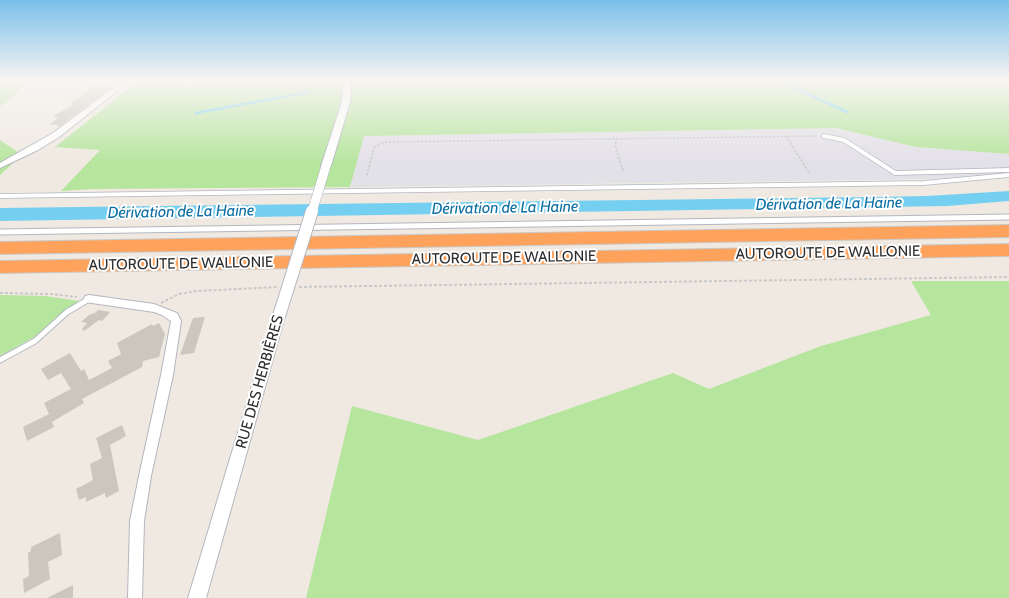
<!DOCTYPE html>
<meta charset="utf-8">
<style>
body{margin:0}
canvas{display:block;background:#efe9e1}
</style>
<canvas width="1009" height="598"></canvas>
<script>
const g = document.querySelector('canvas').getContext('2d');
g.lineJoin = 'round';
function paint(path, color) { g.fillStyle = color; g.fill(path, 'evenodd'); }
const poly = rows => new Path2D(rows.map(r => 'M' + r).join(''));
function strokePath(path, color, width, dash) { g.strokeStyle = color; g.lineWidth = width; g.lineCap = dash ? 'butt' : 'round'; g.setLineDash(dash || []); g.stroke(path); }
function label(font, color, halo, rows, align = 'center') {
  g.font = font + ' Cabin,sans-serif'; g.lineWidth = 4; g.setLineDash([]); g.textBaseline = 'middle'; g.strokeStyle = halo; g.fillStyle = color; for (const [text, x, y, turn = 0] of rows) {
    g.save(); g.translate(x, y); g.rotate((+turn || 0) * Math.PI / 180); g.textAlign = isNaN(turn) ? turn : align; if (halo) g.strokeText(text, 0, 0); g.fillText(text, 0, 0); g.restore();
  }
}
const industrial = poly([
 [836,128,916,147,1009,154,1009,172,983,176,923,179,350,187,363,136]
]);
const green = poly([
 [0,81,30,81,0,107],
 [138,81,166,81,190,85,209,81,1009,81,1009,154,916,147,836,128,364,136,350,187,92,189,61,191,100,150,55,147],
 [0,140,22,155,0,175],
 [911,281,1009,281,1009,598,306,598,352,406,478,440,673,373,709,389,821,346,931,315],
 [0,295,45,296,79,301,38,335,0,356]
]);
const water = poly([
 [1009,191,1009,201,947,206,0,221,0,208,876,197,927,196]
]);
const stream = poly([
 [780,81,847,112],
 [196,113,309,92]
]);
const building = poly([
 [96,84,112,87,60,126,50,124,58,118,53,116,74,104,70,104],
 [98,310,110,312,102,321,99,320,84,331,82,329,87,323,81,322,89,315,95,313],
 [205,317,194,353,180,355,193,318],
 [159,323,165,334,159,357,143,361,142,367,82,399,84,403,52,422,54,427,27,441,23,427,49,414,44,403,71,389,61,373,48,380,41,369,70,353,81,371,84,369,89,380,112,368,108,361,121,354,117,343,152,324,153,326],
 [122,425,126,436,110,445,119,491,106,498,105,493,86,502,86,497,79,500,76,489,93,480,90,464,102,458,96,438],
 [60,533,62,555,48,562,50,579,24,593,23,579,29,576,28,553,31,551,31,547],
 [73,585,73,598,47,598]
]);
const pathFar1 = poly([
 [786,136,810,174],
 [618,138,615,145,623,171],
 [367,175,374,148,382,143,390,142,817,136]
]);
const path = poly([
 [299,287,1009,277],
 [0,293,51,294,77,297],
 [161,303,179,294,197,291,277,287]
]);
const serviceFar1 = poly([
 [824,136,844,140,895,173,1009,170],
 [0,196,924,183,1009,175]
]);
const service = poly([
 [0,232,1009,217],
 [0,360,35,341,67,312,89,299]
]);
const minor = poly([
 [123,81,130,81,59,137,38,150,0,168,0,163,53,133,123,81],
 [89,295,154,304,177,313,181,321,173,375,151,476,144,521,142,598,128,598,130,521,139,476,161,375,171,321,162,315,154,312,85,302,84,299,85,296,89,295]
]);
const tertiary = poly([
 [343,81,351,81,350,102,331,166,326,169,321,166,342,102,343,81],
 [279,311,283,313,285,316,206,598,188,598,273,316,275,313,279,311]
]);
const motorway = poly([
 [1009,225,1009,237,0,254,0,242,1009,225],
 [1009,244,1009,256,0,273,0,261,1009,244]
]);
const tertiaryBridgeFar1 = poly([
 [312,212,326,166]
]);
const tertiaryBridge = poly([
 [279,316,312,211]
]);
const streetNames = [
 ["AUTOROUTE DE WALLONIE",828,253,-1],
 ["AUTOROUTE DE WALLONIE",504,258,-1],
 ["AUTOROUTE DE WALLONIE",181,264,-1],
 ["RUE DES HERBIÈRES",260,382,-74]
];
const waterNames = [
 ["Dérivation de La Haine",829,204,-1],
 ["Dérivation de La Haine",505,208,-1],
 ["Dérivation de La Haine",181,212,-1]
];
paint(industrial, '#e3e1e8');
paint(green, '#b6e59e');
paint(water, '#75cff0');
strokePath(stream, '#75cff0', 2.5);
paint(building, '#cbc7bf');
strokePath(serviceFar1, '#b4b7c1', 5.5);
strokePath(service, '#b4b7c1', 7);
strokePath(minor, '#b4b7c1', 2);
strokePath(tertiary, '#b4b7c1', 2);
strokePath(motorway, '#c9c9c9', 2);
strokePath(pathFar1, '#c9c9c9', 1.5, [2.5, 1.5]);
strokePath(path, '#c9c9c9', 2, [3, 2]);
strokePath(serviceFar1, '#fff', 4);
strokePath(service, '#fff', 5);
paint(minor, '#fff');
paint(tertiary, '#fff');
paint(motorway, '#ffa35c');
strokePath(tertiaryBridgeFar1, '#b4b7c1', 10, []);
strokePath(tertiaryBridge, '#b4b7c1', 14, []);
strokePath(tertiaryBridgeFar1, '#fff', 9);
strokePath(tertiaryBridge, '#fff', 12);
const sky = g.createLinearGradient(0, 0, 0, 164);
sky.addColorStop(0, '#7abfeb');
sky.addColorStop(0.49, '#f8f5f2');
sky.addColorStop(1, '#f8f5f200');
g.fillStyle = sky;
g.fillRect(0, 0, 1009, 164);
label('15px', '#2e2e2e', '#fff', streetNames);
label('italic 16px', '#0d6fa3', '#fff', waterNames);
</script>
